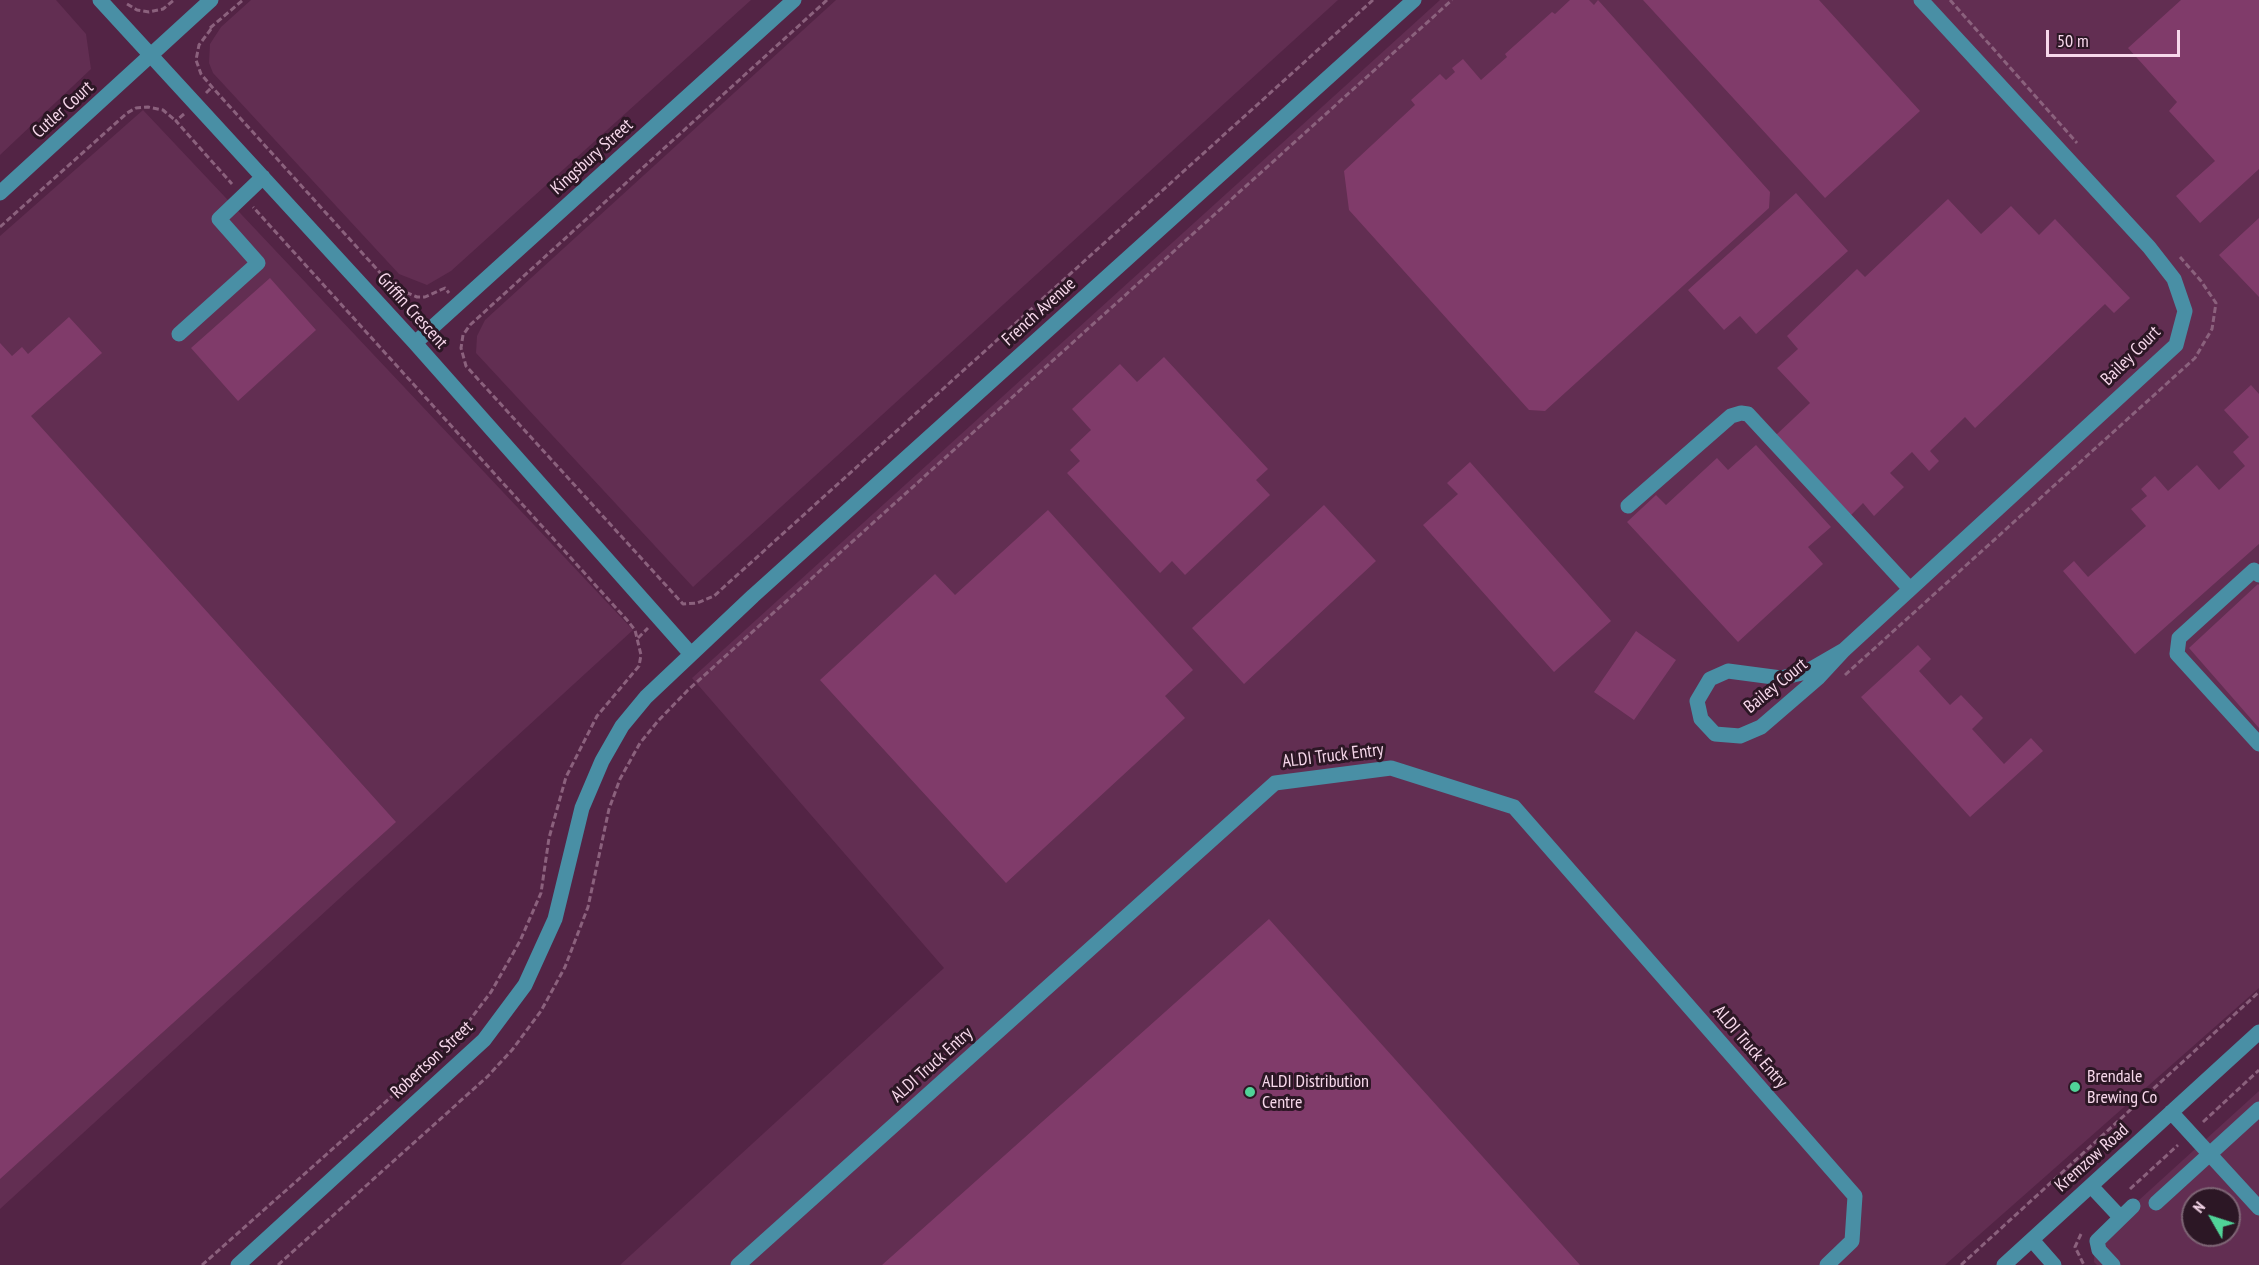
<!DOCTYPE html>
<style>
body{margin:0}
#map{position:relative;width:2259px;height:1265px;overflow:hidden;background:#532445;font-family:"PT Sans Narrow",sans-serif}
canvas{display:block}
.north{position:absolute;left:2181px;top:1187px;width:60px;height:60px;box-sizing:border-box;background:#2c1725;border:2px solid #7d6474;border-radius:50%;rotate:309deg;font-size:16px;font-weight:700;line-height:24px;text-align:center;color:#f7d8eb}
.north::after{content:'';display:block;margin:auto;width:21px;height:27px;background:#50d398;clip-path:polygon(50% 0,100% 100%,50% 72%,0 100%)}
.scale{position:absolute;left:2046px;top:30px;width:134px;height:27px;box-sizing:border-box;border:3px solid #f7d8eb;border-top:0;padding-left:8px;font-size:18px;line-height:21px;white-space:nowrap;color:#f7d8eb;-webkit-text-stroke:4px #2c1725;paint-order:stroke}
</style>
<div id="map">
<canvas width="2259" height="1265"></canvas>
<div class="north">N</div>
<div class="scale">50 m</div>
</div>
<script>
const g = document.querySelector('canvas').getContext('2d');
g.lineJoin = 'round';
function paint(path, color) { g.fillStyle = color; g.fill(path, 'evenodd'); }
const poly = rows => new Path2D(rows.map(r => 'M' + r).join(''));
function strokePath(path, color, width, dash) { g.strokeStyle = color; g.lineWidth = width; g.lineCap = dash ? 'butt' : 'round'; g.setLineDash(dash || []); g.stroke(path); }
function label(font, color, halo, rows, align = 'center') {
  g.font = font + ' "PT Sans Narrow",sans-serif'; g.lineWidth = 6; g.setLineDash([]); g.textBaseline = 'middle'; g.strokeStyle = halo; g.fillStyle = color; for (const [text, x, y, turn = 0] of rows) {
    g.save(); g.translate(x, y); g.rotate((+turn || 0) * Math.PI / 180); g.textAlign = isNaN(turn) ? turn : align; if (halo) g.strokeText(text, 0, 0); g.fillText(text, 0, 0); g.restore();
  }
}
const built = poly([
 [0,0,56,0,86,34,91,69,0,155],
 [251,0,751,0,451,271,427,285,399,274,213,73,209,63,210,44,221,27],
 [836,0,1338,0,693,587,476,353,477,336,485,320],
 [1440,0,2259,0,2259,988,1945,1265,620,1265,944,968,692,678],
 [143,110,633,630,0,1209,0,236],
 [2259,1091,2259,1265,2097,1265,2094,1262,2095,1240],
 [2193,1199,2229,1199,2229,1235,2193,1235]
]);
const building = poly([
 [1570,0,1589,0,1594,5,1598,0,1770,192,1769,208,1545,411,1529,410,1349,210,1344,171,1415,105,1411,100,1440,74,1446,80,1455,72,1452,68,1463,59,1481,80,1507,57,1505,54,1552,12,1555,14],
 [1643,0,1819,0,1920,111,1825,198],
 [2181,0,2259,0,2259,169,2200,223,2176,196,2215,161,2169,111,2177,102,2128,48],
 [1796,193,1848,251,1756,334,1740,316,1724,330,1688,290],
 [1948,199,1981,234,2011,206,2039,235,2055,219,2130,298,2114,313,2105,304,1975,428,1965,417,1930,451,1939,461,1929,471,1912,452,1890,473,1904,487,1874,516,1863,503,1851,515,1776,435,1810,403,1777,368,1798,349,1787,336,1857,269,1865,277],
 [2259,218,2259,297,2219,255],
 [270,278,316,330,238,401,191,348],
 [69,317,102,353,31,416,396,822,0,1179,0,343,12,356,22,347,28,354],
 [1164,357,1268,469,1256,480,1270,495,1185,575,1172,561,1160,573,1067,473,1080,461,1070,450,1091,430,1072,409,1120,364,1137,382],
 [2251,385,2259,394,2259,544,2135,654,2063,571,2074,561,2088,577,2146,526,2131,509,2147,496,2141,489,2155,476,2168,491,2197,465,2219,490,2245,466,2233,452,2249,437,2224,410],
 [1756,445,1831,527,1808,547,1823,564,1738,642,1627,522,1656,495,1666,505,1717,458,1728,470],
 [1470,462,1611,621,1554,672,1423,525,1458,494,1447,483],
 [1324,505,1376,561,1244,684,1192,628],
 [1048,510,1193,670,1165,696,1185,718,1006,883,820,680,935,574,955,595],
 [2258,584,2259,585,2259,728,2189,648],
 [1636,631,1676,660,1634,720,1594,692],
 [1918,645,1931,659,1919,671,1950,705,1961,695,1983,718,1972,729,2004,764,2031,738,2043,751,1970,817,1861,697],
 [1269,919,1580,1265,882,1265]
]);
const path = poly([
 [827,0,470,325,463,335,461,348,466,366,683,604,697,603,714,596,1373,0],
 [1950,0,2077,143],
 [127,4,137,10,149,12,163,9,174,0],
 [210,28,243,0],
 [211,29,199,45,196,60,201,74,212,87,393,287,417,297,425,297,445,288,449,293],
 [206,93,212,87],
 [184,114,176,121,232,184],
 [0,227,127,113,136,108,148,107,163,110,176,121],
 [638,638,648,628],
 [1845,675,2195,358,2212,329,2216,303,2201,281,2180,257],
 [2203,1122,2259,1070],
 [2130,1189,2178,1145],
 [2081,1234,2075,1247,2084,1265],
 [202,1265,427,1065,466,1025,491,992,520,941,541,893,549,838,566,777,597,716,639,666,641,655,635,630,627,620,253,207],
 [278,1265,487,1077,512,1050,541,1011,565,967,588,907,609,809,620,779,640,743,658,721,688,690,1452,0],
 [1961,1265,2259,992]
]);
const minor = poly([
 [100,0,415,343,690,653],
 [0,193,211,0],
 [179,334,258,263,219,219,263,177],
 [415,343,794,0],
 [1628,506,1731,416,1741,413,1748,414,1910,589],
 [2259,575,2254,570,2179,638,2177,654,2259,744],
 [1844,650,1806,672,1781,678,1728,671,1710,679,1697,701,1701,719,1715,734,1740,736,1761,727,1819,677,1844,650,2176,345,2185,311,2174,279,2149,247,1921,0],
 [2171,1112,2259,1208],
 [2091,1186,2120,1217],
 [2156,1203,2259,1109],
 [2032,1240,2054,1265],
 [238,1265,484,1040,525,985,555,919,582,808,602,761,622,726,646,697,753,596,1414,0],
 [738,1265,1275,783,1391,768,1514,807,1855,1196,1852,1241,1827,1265],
 [2004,1265,2259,1032],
 [2113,1265,2099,1250,2097,1241,2133,1206]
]);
const markers = [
 [2075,1087,6,"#50d398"],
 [1250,1092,6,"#50d398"]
];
const streetNames = [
 ["Cutler Court",63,110,-42],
 ["Kingsbury Street",592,157,-42],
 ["Griffin Crescent",412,311,48],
 ["French Avenue",1039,312,-42],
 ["Bailey Court",2131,356,-45],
 ["Bailey Court",1776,686,-39],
 ["ALDI Truck Entry",1333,756,-7],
 ["ALDI Truck Entry",1750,1047,49],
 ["Robertson Street",432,1060,-43],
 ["ALDI Truck Entry",932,1065,-42],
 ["Kremzow Road",2092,1158,-42]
];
const poiNames = [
 ["Brendale",2087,1077],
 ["Brewing Co",2087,1098],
 ["ALDI Distribution",1262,1082],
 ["Centre",1262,1103]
];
paint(built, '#622e52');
paint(building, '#803b6a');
strokePath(path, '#8b617d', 3, [6, 3]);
strokePath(minor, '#498fa5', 15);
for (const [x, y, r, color] of markers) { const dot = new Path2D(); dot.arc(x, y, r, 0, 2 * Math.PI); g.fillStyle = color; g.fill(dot); strokePath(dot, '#2c1725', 2); }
label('18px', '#f7d8eb', '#2c1725', streetNames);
label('18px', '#f7d8eb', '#2c1725', poiNames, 'left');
</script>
